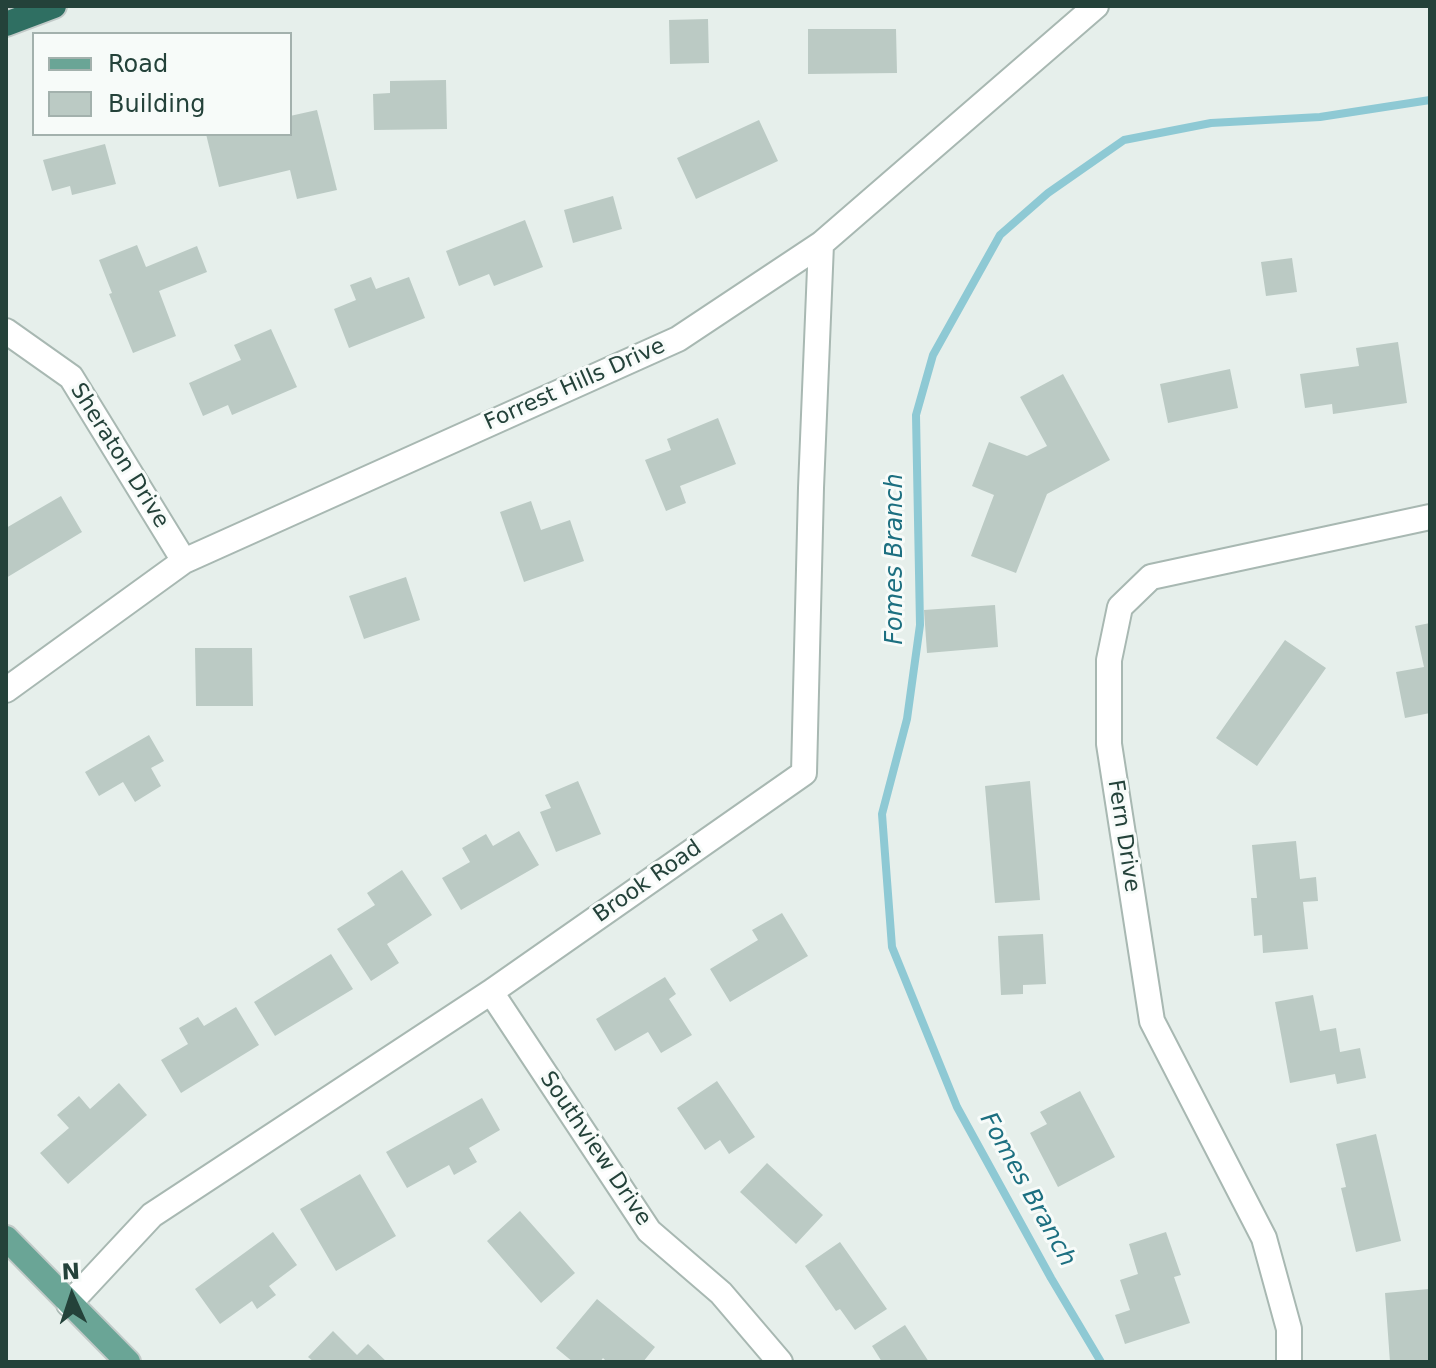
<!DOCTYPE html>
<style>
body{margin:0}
#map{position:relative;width:1436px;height:1368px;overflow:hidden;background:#e6efeb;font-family:"DejaVu Sans",sans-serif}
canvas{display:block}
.frame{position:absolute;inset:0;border:8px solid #24423a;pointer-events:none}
.legend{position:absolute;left:32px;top:32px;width:260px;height:104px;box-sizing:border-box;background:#f7fbf9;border:2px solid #a3b1ad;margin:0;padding:10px 14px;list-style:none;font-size:24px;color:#24423a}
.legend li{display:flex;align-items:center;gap:16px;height:40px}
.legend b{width:40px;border:2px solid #a3b1ad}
.north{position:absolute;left:32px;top:1256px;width:80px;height:80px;-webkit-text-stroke:6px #f7fbf9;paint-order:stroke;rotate:357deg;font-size:22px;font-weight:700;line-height:32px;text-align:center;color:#24423a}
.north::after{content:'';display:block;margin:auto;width:28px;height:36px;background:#24423a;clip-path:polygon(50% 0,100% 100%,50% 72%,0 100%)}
</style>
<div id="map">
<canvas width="1436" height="1368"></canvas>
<div class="frame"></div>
<ul class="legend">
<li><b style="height:10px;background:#6aa596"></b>Road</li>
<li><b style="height:22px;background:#bbcac4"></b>Building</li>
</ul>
<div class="north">N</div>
</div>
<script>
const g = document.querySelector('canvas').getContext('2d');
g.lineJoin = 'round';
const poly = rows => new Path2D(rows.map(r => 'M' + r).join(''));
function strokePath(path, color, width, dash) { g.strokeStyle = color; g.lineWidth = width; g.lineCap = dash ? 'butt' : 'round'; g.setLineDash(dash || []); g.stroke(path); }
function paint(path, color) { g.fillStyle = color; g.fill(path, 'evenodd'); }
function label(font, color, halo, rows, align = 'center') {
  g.font = font + ' "DejaVu Sans",sans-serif'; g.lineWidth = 6; g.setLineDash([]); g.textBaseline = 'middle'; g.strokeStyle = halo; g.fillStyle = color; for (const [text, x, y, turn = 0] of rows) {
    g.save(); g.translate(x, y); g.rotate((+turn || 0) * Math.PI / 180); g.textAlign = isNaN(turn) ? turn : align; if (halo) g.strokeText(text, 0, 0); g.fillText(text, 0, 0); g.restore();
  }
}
const stream = poly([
 [1101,1362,1051,1278,957,1107,892,947,882,814,907,719,920,625,916,415,933,355,1000,235,1048,193,1124,140,1211,123,1320,117,1430,100]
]);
const building = poly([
 [708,19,709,63,670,64,669,20],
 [808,29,896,29,897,73,808,74],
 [446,80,447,129,374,130,373,94,390,93,390,81],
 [317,110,337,190,297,199,290,170,219,187,206,134,290,134,290,116],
 [759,120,778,161,696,199,677,158],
 [105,144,116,184,72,195,70,186,52,191,43,160],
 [613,196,622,229,573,243,564,210],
 [525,220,543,267,494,286,489,274,459,286,446,251],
 [137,245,146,267,197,246,207,272,159,291,176,336,133,353,109,294,112,293,99,260],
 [1292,258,1297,292,1266,296,1261,262],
 [371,277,376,289,409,277,425,318,349,348,334,309,356,300,350,285],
 [271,329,297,387,232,415,228,405,203,416,189,383,241,360,234,345],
 [1398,342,1407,403,1333,414,1332,404,1305,408,1300,374,1359,366,1356,348],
 [1230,369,1238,408,1168,423,1160,384],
 [1063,374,1110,460,1047,494,1016,573,971,556,994,495,972,486,989,442,1027,456,1047,446,1020,397],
 [718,418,736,464,680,486,686,503,666,511,645,460,671,450,667,439],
 [61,496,82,532,6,578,6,528],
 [531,501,541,530,570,520,584,561,524,582,500,512],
 [406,577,420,620,364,639,349,596],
 [995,605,998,647,927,653,924,610],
 [1430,623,1430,713,1405,718,1396,672,1424,667,1415,626],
 [1285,640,1326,668,1257,766,1216,738],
 [195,648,252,648,253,706,196,706],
 [149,735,164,761,151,768,161,786,135,802,123,782,99,796,85,772],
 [578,781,601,834,556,852,540,812,551,808,545,795],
 [1030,781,1040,900,995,903,985,786],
 [519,831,539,865,461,910,442,878,470,862,462,848,486,834,493,846],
 [1296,841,1300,879,1316,877,1318,901,1303,902,1308,949,1263,953,1262,935,1254,936,1251,898,1257,898,1252,845],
 [402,870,432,915,387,944,399,963,371,981,337,929,375,905,367,893],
 [782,913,808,956,730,1002,710,969,758,940,752,930],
 [1043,934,1046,984,1023,985,1023,994,1001,995,998,936],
 [331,954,353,989,275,1036,254,1002],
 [665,977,676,994,669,999,692,1035,661,1053,648,1032,615,1051,596,1019],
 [1313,995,1320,1031,1336,1028,1340,1052,1360,1048,1366,1078,1337,1084,1335,1074,1290,1083,1275,1002],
 [236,1007,259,1045,181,1093,161,1060,188,1044,179,1028,198,1017,204,1026],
 [717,1081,755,1137,729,1154,720,1140,705,1150,677,1108],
 [119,1083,147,1115,68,1184,40,1153,69,1128,57,1115,79,1096,90,1109],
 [1080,1091,1115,1157,1058,1187,1030,1133,1047,1124,1040,1112],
 [482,1098,500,1130,469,1148,477,1162,454,1175,449,1165,407,1188,386,1152],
 [1376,1134,1401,1241,1356,1252,1341,1188,1346,1187,1336,1144],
 [767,1163,823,1215,796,1244,740,1192],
 [360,1174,396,1236,336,1271,300,1209],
 [520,1211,575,1273,541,1303,487,1241],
 [273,1232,297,1265,269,1286,276,1295,257,1309,252,1301,220,1324,195,1289],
 [1166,1232,1181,1275,1174,1277,1190,1323,1125,1344,1115,1315,1130,1310,1120,1280,1138,1274,1129,1244],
 [840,1242,887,1309,855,1330,840,1309,836,1311,805,1266],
 [1429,1289,1430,1362,1390,1362,1385,1293],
 [597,1299,655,1347,643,1362,607,1362,603,1358,600,1362,573,1362,556,1348],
 [905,1325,929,1362,882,1362,872,1346],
 [333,1331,357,1355,368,1344,387,1362,314,1362,308,1357]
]);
const street = poly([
 [6,331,71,377,184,561],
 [6,690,184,561,678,339,821,244,1096,6],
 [491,992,649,1231,721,1293,780,1362],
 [69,1304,152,1215,491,992,804,773,811,488,821,244],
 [1289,1362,1289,1329,1264,1238,1152,1021,1109,744,1109,660,1120,607,1151,577,1430,517]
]);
const primary = poly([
 [6,1238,128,1362]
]);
const highway = poly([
 [6,24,54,6]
]);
const streetNames = [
 ["Forrest Hills Drive",575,385,-24],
 ["Sheraton Drive",119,456,58],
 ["Fern Drive",1123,836,81],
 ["Brook Road",648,882,-35],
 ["Southview Drive",595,1149,56]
];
const waterNames = [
 ["Fomes Branch",896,559,-90],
 ["Fomes Branch",1027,1190,61]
];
strokePath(stream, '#8ec9d4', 8);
paint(building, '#bbcac4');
strokePath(street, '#a8b8b2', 28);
strokePath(primary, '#c2cac8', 28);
strokePath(highway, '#c2cac8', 28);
strokePath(street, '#fff', 24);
strokePath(primary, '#6aa596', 24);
strokePath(highway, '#2f6f62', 24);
label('22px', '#24423a', '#f7fbf9', streetNames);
label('italic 24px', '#1c6f80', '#f7fbf9', waterNames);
</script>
